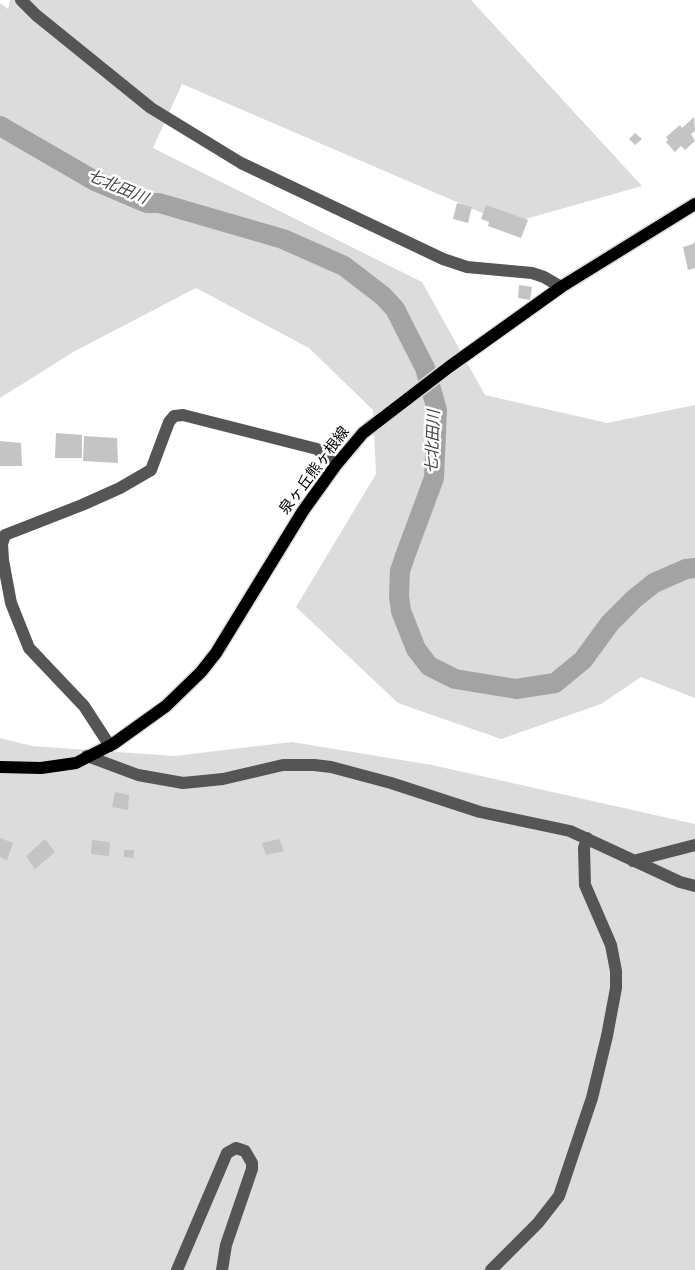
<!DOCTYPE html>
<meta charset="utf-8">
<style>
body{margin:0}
canvas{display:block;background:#fff}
</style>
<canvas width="695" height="1270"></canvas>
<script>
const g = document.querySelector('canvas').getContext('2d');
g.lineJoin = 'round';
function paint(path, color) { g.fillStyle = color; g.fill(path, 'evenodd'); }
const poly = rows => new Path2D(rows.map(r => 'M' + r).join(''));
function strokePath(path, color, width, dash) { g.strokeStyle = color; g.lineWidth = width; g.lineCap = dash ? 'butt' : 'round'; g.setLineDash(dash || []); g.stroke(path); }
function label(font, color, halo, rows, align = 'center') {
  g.font = font + ' "Titillium Web","Noto Sans JP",sans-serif'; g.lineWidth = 5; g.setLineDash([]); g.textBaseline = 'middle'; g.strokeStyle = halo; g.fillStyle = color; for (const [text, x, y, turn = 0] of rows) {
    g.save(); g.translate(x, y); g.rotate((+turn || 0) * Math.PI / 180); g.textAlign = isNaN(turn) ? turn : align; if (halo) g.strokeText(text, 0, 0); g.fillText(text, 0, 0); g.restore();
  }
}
const green = poly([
 [10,0,471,0,642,186,508,224,182,84,153,148,422,282,485,395,607,423,695,405,695,698,641,677,601,704,501,739,398,703,296,607,376,474,373,410,309,348,196,288,75,351,0,398,0,3,8,9],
 [0,738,32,746,174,756,292,742,432,765,695,824,695,1270,0,1270]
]);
const river = poly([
 [0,126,95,181,147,203,159,203,283,239,344,266,383,296,395,309,425,368,437,410,434,478,405,556,400,571,399,596,401,611,416,649,429,666,455,679,516,689,555,683,583,660,610,623,634,599,654,583,686,569,695,568]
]);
const building = poly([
 [694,117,695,131,691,134,695,141,685,150,681,146,675,152,666,142,668,140,666,137,680,125,682,128],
 [635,133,642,139,635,145,629,139],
 [457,203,472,207,468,223,453,219],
 [486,205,528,220,521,238,488,226,489,222,481,219],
 [695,241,695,268,688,270,683,247,693,244],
 [519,285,532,287,530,300,518,298],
 [56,433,82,435,82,458,55,458],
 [84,436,117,438,118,463,83,461],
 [0,441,21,443,22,466,0,466],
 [115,792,129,795,128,810,112,807],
 [0,838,13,843,7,860,0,857],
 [45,839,55,852,35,869,26,856],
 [279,839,284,851,266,855,262,843],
 [92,840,110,842,109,856,91,854],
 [124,850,134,850,134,858,124,857]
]);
const minor = poly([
 [21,0,36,15,151,108,241,163,443,259,467,267,532,273,544,277,561,287],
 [110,746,84,706,29,648,11,603,3,560,2,544,5,535,82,505,120,488,151,470,169,422,174,416,183,415,317,449,336,465],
 [87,756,138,775,183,783,223,779,283,765,314,765,331,767,391,783,480,812,570,831,680,882,695,886],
 [633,861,695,845],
 [177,1270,227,1153,236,1148,245,1151,252,1163,252,1169,226,1245,222,1270],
 [491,1270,538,1223,559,1196,592,1098,607,1036,616,988,616,971,611,945,585,885,584,848,587,838]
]);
const major = poly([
 [0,767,41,768,76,763,113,744,166,706,201,672,216,653,303,511,336,465,363,433,449,367,561,287,695,204]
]);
const streetNames = [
 ["泉ヶ丘熊ヶ根線",315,471,-53]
];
const waterNames = [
 ["七北田川",117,188,23],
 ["七北田川",434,442,-88]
];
paint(green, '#dcdcdc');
strokePath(river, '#a3a3a3', 20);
paint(building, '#c4c4c4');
strokePath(major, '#dbdbdb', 15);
strokePath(minor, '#555', 12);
strokePath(major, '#000', 12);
label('15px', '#000', '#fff', streetNames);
label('italic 16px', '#444', '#fff', waterNames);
</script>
